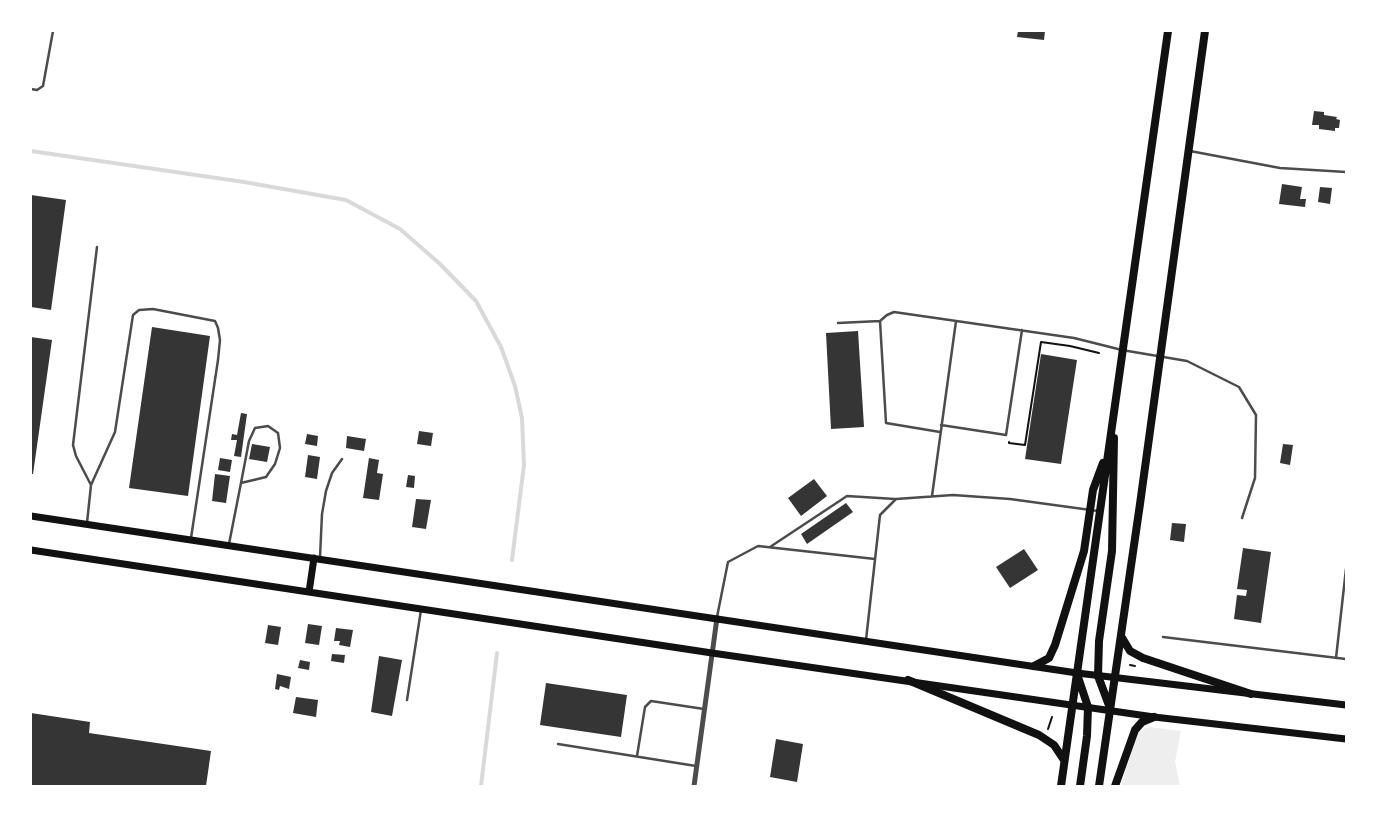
<!DOCTYPE html>
<style>
body{margin:0}
#map{position:relative;width:1377px;height:817px;overflow:hidden;background:#fff;font-family:"Alegreya Sans",sans-serif}
canvas{display:block}
.frame{position:absolute;inset:0;border:32px solid #fff;pointer-events:none}
</style>
<div id="map">
<canvas width="1377" height="817"></canvas>
<div class="frame"></div>
</div>
<script>
const g = document.querySelector('canvas').getContext('2d');
g.lineJoin = 'round';
function paint(path, color) { g.fillStyle = color; g.fill(path, 'evenodd'); }
const poly = rows => new Path2D(rows.map(r => 'M' + r).join(''));
function strokePath(path, color, width, dash) { g.strokeStyle = color; g.lineWidth = width; g.lineCap = dash ? 'butt' : 'round'; g.setLineDash(dash || []); g.stroke(path); }
const green = poly([
 [1150,727,1181,731,1175,762,1180,786,1121,786,1137,734,1143,729]
]);
const stream = poly([
 [31,151,244,182,346,200,400,229,440,264,476,301,501,347,515,386,522,418,524,465,512,560],
 [481,786,497,653]
]);
const building = poly([
 [1018,31,1045,31,1044,40,1017,37],
 [1314,111,1324,112,1324,115,1337,117,1336,119,1340,120,1339,128,1335,128,1335,131,1319,129,1319,125,1312,125],
 [1282,184,1302,187,1300,199,1306,199,1305,207,1279,204],
 [1320,187,1332,188,1330,204,1318,202],
 [31,195,66,200,51,310,31,307],
 [152,327,210,336,188,496,129,488],
 [858,331,864,427,831,429,826,333],
 [31,337,52,340,33,474,31,474],
 [1041,354,1077,360,1061,464,1025,459],
 [241,413,247,414,241,457,234,456,237,440,231,440,232,434,237,435],
 [419,431,433,433,431,446,417,444],
 [307,434,318,436,317,446,305,444],
 [347,436,366,439,364,451,346,448],
 [252,444,270,447,267,462,249,459],
 [1283,444,1293,445,1290,465,1280,463],
 [308,455,320,457,317,479,305,477],
 [220,458,232,460,230,472,218,470],
 [369,458,379,460,377,473,383,474,379,500,363,498],
 [215,474,230,476,226,503,212,501],
 [408,475,415,476,414,488,406,487],
 [814,479,827,496,801,516,788,498],
 [416,499,431,500,426,529,412,527],
 [846,503,853,512,807,544,801,534],
 [1172,523,1186,524,1184,542,1170,540],
 [1243,548,1271,552,1261,623,1234,619,1237,595,1246,596,1247,590,1237,589],
 [1024,549,1038,570,1010,588,996,567],
 [308,624,322,626,319,645,305,643],
 [268,625,281,627,278,645,265,643],
 [336,628,353,630,350,647,339,645,340,641,334,641],
 [332,654,345,655,344,663,331,661],
 [379,656,402,660,392,716,371,712],
 [300,660,310,662,309,670,298,668],
 [277,674,291,677,289,689,280,686,279,690,275,689],
 [546,683,627,695,621,737,540,725],
 [296,697,318,700,316,717,293,713],
 [31,713,90,722,89,733,211,751,206,786,31,786],
 [776,739,803,744,797,782,770,777]
]);
const path = poly([
 [1009,442,1009,443,1025,445,1041,342,1070,346,1099,353],
 [1130,665,1135,666],
 [1048,729,1052,717]
]);
const service = poly([
 [31,89,37,90,43,86,53,31],
 [1190,151,1280,168,1346,172],
 [838,323,880,321],
 [941,425,1006,435,1022,330],
 [940,432,886,423,880,321,887,315,894,312,1074,338,1122,350,1187,361,1239,387,1256,415,1255,478,1242,518],
 [91,485,76,456,73,445,97,247],
 [932,496,956,321],
 [87,523,91,485,115,432,133,315,139,310,153,309,215,321,218,328,220,340,218,360,191,538],
 [229,544,241,483,249,441,255,428,268,426,278,433,280,448,275,464,266,477,241,483],
 [770,547,847,496,895,499],
 [320,557,322,514,326,491,332,473,342,459],
 [717,617,728,562,758,546,875,559],
 [1163,637,1346,659],
 [866,640,880,515,896,499,953,495,1010,499,1098,511],
 [1336,658,1346,569],
 [407,700,421,610],
 [558,744,696,766],
 [637,756,645,707,651,701,704,709]
]);
const minor = poly([
 [694,786,717,618]
]);
const secondary = poly([
 [31,516,1077,673,1346,705],
 [31,550,712,653,1154,717,1346,739],
 [309,592,314,558]
]);
const primary = poly([
 [1121,636,1130,651,1143,658,1251,694],
 [1034,666,1049,658,1055,645,1084,551,1093,490,1103,463],
 [1077,674,1088,707,1087,736,1080,786],
 [908,680,1039,735,1054,745,1064,760],
 [1110,708,1098,676,1099,641,1112,551,1114,438],
 [1061,786,1168,31],
 [1099,786,1140,504,1205,31],
 [1115,786,1135,730,1142,722,1154,717]
]);
paint(green, '#eee');
strokePath(stream, '#d9d9d9', 4);
paint(building, '#353535');
strokePath(path, '#111', 2);
strokePath(service, '#4c4c4c', 2.5);
strokePath(minor, '#4c4c4c', 5);
strokePath(secondary, '#111', 7);
strokePath(primary, '#111', 8);
</script>
